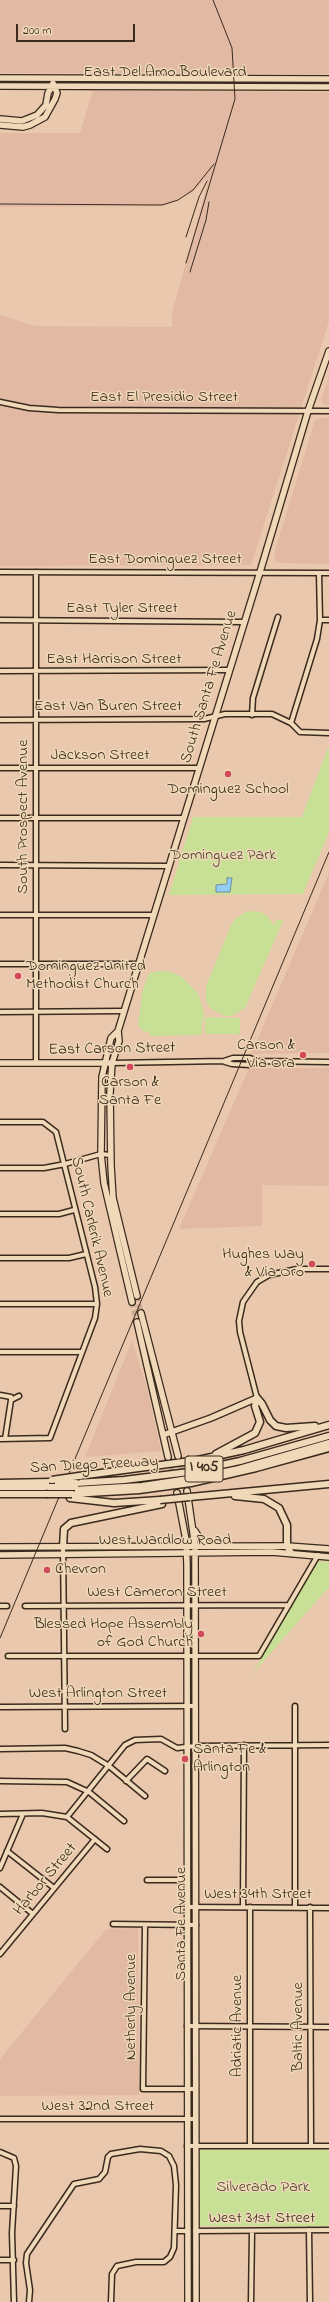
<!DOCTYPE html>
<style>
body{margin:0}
#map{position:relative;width:329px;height:2302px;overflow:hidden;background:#e9c8ae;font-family:"Indie Flower",sans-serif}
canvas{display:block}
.scale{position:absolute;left:16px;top:24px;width:119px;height:18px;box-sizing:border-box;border:2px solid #3b2a1e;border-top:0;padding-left:5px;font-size:12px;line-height:14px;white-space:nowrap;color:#3b2a1e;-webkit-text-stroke:3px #efd9b8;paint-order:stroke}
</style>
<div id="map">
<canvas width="329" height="2302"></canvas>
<div class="scale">200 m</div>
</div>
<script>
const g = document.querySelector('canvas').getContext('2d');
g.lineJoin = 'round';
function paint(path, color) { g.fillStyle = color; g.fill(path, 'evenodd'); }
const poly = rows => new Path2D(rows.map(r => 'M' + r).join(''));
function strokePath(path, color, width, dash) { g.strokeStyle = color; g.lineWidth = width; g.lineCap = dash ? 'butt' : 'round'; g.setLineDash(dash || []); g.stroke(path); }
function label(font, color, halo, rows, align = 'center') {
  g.font = font + ' "Indie Flower",sans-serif'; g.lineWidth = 3; g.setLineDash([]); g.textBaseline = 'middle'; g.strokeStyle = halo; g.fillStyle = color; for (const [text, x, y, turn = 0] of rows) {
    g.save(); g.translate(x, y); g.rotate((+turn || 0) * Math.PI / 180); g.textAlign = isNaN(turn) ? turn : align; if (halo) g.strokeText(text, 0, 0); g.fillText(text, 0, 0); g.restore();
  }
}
const built = poly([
 [0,0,329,0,329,74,0,73],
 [93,90,329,92,329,321,251,565,0,566,0,315,36,326,172,327,172,313,208,181,205,180,192,193,179,200,163,206,0,207,0,133,80,133],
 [329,376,329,405,324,405,321,400],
 [321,418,329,418,329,564,281,563,275,561,274,557,276,547,315,420],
 [329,873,329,1053,251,1054],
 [249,1068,329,1068,329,1186,262,1185,262,1226,179,1229],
 [132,1341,147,1387,161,1451,85,1457],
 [138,1928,140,2095,0,2096,0,2059,106,1929]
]);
const green = poly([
 [329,745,329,832,303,894,169,895,193,817,302,817],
 [248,911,261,912,267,916,274,925,277,919,283,921,245,1008,232,1016,224,1016,210,1008,206,1001,206,986,232,923,237,917],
 [159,971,171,972,182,977,198,993,204,1013,201,1035,149,1036,150,1032,143,1031,138,1025,142,993,149,973],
 [205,1017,240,1018,240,1034,205,1034],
 [317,1561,329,1562,329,1587,253,1673],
 [198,2150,329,2150,329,2226,198,2226]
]);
const water = poly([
 [227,878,232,878,230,892,216,892,216,885,227,884,227,878]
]);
const majorTunnel = poly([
 [137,1296,141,1313],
 [132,1302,137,1322],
 [179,1458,187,1491],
 [169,1460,177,1493]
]);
const minor = poly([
 [0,402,29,408,58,410,329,411],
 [0,572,329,573],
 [36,572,36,1063],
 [0,620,244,622],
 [320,620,329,620],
 [0,671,229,670],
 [252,715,253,698,278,617],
 [0,720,204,719,225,714,272,714,291,723,300,732,329,733],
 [291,723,317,639,320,620,319,573],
 [0,768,199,768],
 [0,818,183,818],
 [0,865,168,866],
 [0,915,153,915],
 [0,964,139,964],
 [0,1012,123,1011],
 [225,1062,232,1064,250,1065,256,1061,329,1062],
 [112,1063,224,1061,233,1058,250,1058,256,1061],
 [0,1122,43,1122,56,1132,95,1287,97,1304,95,1318,50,1438,0,1439],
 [0,1168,44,1168,65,1164,101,1154,110,1155],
 [0,1214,59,1214,74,1210],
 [0,1258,69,1258,86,1254],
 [0,1304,97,1304],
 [0,1352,82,1352],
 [0,1395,11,1397,11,1400],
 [257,1398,240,1332,239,1321,243,1302,257,1282,269,1275,297,1269,329,1269],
 [11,1400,19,1396],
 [5,1439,11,1400],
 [63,1547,65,1729],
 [0,1606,7,1606],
 [25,1606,289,1605],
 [8,1656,259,1656,318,1555],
 [0,1707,195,1706],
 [0,1749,65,1748,78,1751,91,1755,109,1766,145,1796],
 [0,1781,67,1782,89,1792,124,1821],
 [126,1781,147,1759,165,1771],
 [0,1814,42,1813,67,1817,107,1849],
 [67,1817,125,1745,135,1740,161,1739,177,1748,195,1746,329,1745],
 [7,1851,54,1888],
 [0,1868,23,1814],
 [147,1880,187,1880],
 [0,1887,33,1914],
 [188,1907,329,1908],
 [243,1907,244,1745],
 [295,1907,295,1706],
 [310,1907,311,2146],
 [113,1924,196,1925],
 [145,1925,143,2089,195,2089],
 [0,1954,95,1839],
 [187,2026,329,2027],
 [0,2119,195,2119],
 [187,2146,329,2146],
 [250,2146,250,1907],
 [0,2152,14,2158,16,2166,12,2233,14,2302],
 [0,2206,14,2206],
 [309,2230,310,2302],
 [175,2231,188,2231],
 [195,2231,329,2230],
 [0,2260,14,2260],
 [29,2302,30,2290,26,2263,27,2254,74,2184,99,2179,105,2172,108,2157,111,2154,140,2149,161,2151,169,2156,174,2166,176,2185,174,2248,170,2257,164,2262,136,2262,117,2266,112,2274,111,2302],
 [251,2302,252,2231]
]);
const major = poly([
 [0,78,329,79],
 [0,86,329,87],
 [0,119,22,121,37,115,46,105,48,93,53,85],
 [0,125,23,127,30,125,45,117,55,99,57,93,53,83],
 [118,1031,111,1038,102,1077,101,1154,104,1183,132,1302],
 [0,1063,112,1063],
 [137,1296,113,1198,111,1166,110,1093,112,1063,119,1041,118,1031,260,572,308,411,329,351],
 [141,1313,178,1456],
 [137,1322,168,1457],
 [163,1435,211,1418,257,1398],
 [187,1491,195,1546,196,2302],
 [177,1493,186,1540,187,1565,188,2302],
 [195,1531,200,1539,210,1545],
 [0,1547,287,1546,329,1549],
 [0,1555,272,1552,329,1557]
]);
const highway = poly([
 [257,1398,262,1404,270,1420,276,1426,286,1428,315,1426],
 [216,1454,255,1433,260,1422,255,1406,257,1398],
 [79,1476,198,1460,244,1450,329,1425],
 [0,1483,51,1482],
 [76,1483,124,1480,189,1472,240,1461,329,1436],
 [0,1487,49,1487],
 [73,1490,142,1486,195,1478,239,1469,329,1443],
 [0,1494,46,1494],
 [72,1494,139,1490,191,1483,256,1468,329,1448],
 [235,1496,264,1499,279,1508,287,1525,287,1546,291,1553],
 [190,1497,329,1484],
 [70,1498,114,1503,160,1500],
 [63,1547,64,1529,71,1523,162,1504]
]);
const rail = poly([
 [0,204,162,205,178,200,193,190,214,164],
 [186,237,199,197,207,181],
 [186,263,235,99,232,48,213,0],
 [190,272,206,220,209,202],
 [0,1638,329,852]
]);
const highwayBridge = poly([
 [52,1480,79,1476],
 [58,1483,76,1483],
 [49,1487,75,1487],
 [46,1494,72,1494],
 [160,1500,190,1497]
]);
const markers = [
 [228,774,4,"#d1495b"],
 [18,976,4,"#d1495b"],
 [303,1055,4,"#d1495b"],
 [130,1067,4,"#d1495b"],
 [312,1264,4,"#d1495b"],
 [47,1570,4,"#d1495b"],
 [201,1634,4,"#d1495b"],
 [185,1759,4,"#d1495b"]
];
const shields = [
 [204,1469,38]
];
const shieldNames = [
 ["I 405",204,1469]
];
const streetNames = [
 ["East Del Amo Boulevard",165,73],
 ["East El Presidio Street",164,398],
 ["East Dominguez Street",165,560],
 ["East Tyler Street",122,609],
 ["East Harrison Street",114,660],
 ["South Santa Fe Avenue",210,687,-73],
 ["East Van Buren Street",108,707],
 ["Jackson Street",100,756],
 ["South Prospect Avenue",24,817,-90],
 ["East Carson Street",112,1050,-1],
 ["South Carlerik Avenue",91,1227,77],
 ["San Diego Freeway",94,1466,-3],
 ["West Wardlow Road",165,1541],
 ["West Cameron Street",157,1593],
 ["West Arlington Street",98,1694],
 ["Harbor Street",46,1880,-50],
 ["West 34th Street",258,1895],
 ["Santa Fe Avenue",182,1924,-90],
 ["Netherly Avenue",132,2007,-90],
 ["Adriatic Avenue",238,2026,-90],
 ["Baltic Avenue",299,2027,-90],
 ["West 32nd Street",98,2107],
 ["West 31st Street",262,2219]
];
const poiNames = [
 ["Dominguez School",228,790,"center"],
 ["Dominguez United",26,967],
 ["Methodist Church",26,985],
 ["Carson &",295,1046,"right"],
 ["Via Ora",295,1064,"right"],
 ["Carson &",130,1083,"center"],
 ["Santa Fe",130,1101,"center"],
 ["Hughes Way",304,1255,"right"],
 ["& Via Oro",304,1273,"right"],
 ["Chevron",55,1570],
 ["Blessed Hope Assembly",193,1625,"right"],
 ["of God Church",193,1643,"right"],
 ["Santa Fe &",193,1750],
 ["Arlington",193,1768]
];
const parkNames = [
 ["Dominguez Park",223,856],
 ["Silverado Park",263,2188]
];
paint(built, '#e2baa4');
paint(green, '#c8e096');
paint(water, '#93cdf3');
strokePath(water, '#708c9e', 1);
strokePath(majorTunnel, '#c6a891', 5.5, [5.5, 3]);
strokePath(minor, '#3b2a1e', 7);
strokePath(major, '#3b2a1e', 8);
strokePath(highway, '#3b2a1e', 9);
strokePath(minor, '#efd9b8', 4);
strokePath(major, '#efd9b8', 5.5);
strokePath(highway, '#efd9b8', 6);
strokePath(rail, '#3b2a1e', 1);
strokePath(highwayBridge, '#3b2a1e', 9, []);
strokePath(highwayBridge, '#efd9b8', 6);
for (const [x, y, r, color] of markers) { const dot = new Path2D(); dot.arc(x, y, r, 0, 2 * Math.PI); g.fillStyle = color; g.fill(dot); strokePath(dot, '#efd9b8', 1.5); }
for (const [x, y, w] of shields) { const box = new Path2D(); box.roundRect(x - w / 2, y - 13, w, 26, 3); g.fillStyle = '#efd9b8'; g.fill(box); strokePath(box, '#3b2a1e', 1); }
label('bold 15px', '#3b2a1e', null, shieldNames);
label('16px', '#3b2a1e', '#efd9b8', streetNames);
label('16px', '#3b2a1e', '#efd9b8', poiNames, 'left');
label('16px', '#504530', '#efd9b8', parkNames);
</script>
